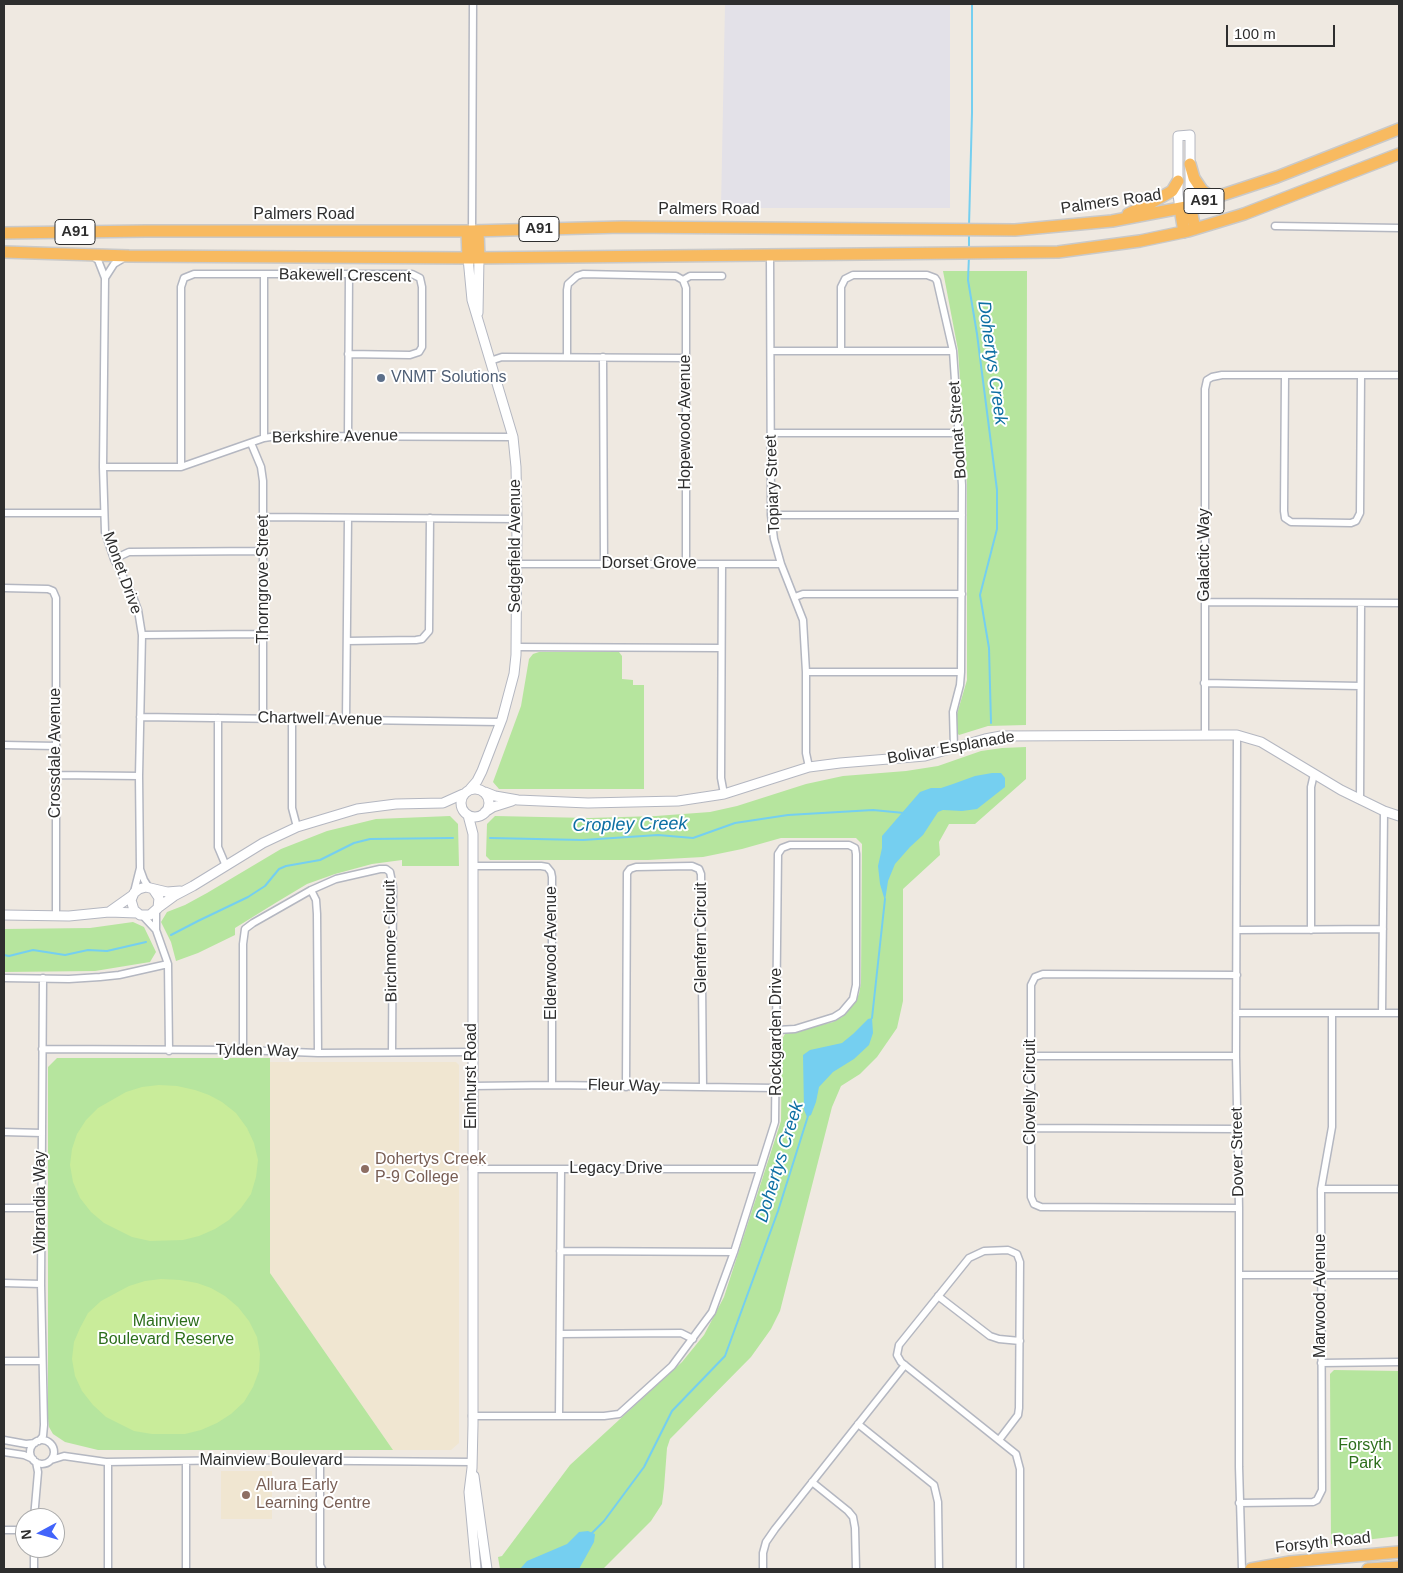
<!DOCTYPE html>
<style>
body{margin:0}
#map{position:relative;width:1403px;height:1573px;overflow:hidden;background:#efe9e1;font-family:Arial,sans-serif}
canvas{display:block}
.frame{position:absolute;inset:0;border:5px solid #2e2e2e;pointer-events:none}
.north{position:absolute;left:15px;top:1508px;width:50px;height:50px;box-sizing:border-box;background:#fff;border:1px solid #ababab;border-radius:50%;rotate:264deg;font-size:14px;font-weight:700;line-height:20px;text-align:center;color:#2e2e2e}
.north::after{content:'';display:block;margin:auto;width:18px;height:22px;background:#4264fb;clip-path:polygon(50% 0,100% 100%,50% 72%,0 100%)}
.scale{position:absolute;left:1226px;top:25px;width:109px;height:22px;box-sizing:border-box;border:2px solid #2e2e2e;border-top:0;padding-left:6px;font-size:15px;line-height:18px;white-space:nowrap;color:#2e2e2e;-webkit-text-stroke:4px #fff;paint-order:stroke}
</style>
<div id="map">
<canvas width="1403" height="1573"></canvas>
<div class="frame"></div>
<div class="north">N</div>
<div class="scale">100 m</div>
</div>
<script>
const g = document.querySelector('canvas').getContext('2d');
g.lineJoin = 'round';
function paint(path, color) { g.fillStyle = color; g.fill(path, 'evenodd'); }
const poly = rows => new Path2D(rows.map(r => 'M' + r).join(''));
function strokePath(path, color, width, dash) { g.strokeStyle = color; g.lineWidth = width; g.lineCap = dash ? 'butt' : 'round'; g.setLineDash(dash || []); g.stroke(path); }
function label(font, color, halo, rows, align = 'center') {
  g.font = font + ' Arial,sans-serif'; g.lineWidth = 4; g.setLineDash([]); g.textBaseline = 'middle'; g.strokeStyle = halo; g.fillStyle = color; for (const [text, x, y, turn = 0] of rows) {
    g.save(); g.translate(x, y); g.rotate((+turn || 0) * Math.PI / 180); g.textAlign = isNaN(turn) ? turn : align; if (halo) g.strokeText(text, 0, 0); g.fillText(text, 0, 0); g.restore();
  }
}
const industrial = poly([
 [725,4,950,4,950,208,721,208]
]);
const education = poly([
 [270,1062,456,1062,459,1065,459,1443,451,1450,393,1450,270,1273],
 [221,1471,272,1471,272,1519,221,1519]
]);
const green = poly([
 [943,271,1027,271,1026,725,988,726,959,735,957,733,957,714,967,680,967,484,958,350],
 [539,652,619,652,622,656,622,679,633,680,633,685,644,685,644,789,499,789,493,782,521,706,529,659,533,654],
 [1026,747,1026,779,975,824,949,824,939,842,940,855,903,889,903,1001,897,1028,877,1057,860,1074,841,1086,832,1107,780,1311,771,1329,751,1357,670,1439,667,1448,664,1488,662,1504,651,1521,603,1569,500,1569,498,1557,502,1556,570,1465,682,1362,704,1335,724,1297,781,1121,782,1039,785,1034,833,1022,842,1017,853,1005,859,994,861,983,862,844,856,838,781,838,742,849,703,857,648,860,490,860,486,856,487,824,495,816,589,818,656,816,710,812,737,806,806,784,843,776,906,771,938,766,981,751,1002,748],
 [450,816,458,824,459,866,402,866,402,860,372,864,335,874,307,884,277,902,235,928,235,935,198,953,176,961,171,942,161,922,167,912,185,905,207,893,281,849,327,831,376,819],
 [133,922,144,927,156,952,150,962,95,971,4,972,4,929,90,928],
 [57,1058,270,1058,270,1273,393,1450,98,1450,65,1442,53,1434,49,1427,48,1419,48,1067],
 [1334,1370,1399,1371,1399,1536,1331,1544,1330,1374]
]);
const pitch = poly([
 [159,1085,177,1086,195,1090,209,1095,222,1102,236,1113,247,1128,254,1143,258,1160,256,1177,251,1194,241,1208,229,1220,215,1229,199,1236,183,1240,150,1241,132,1237,104,1223,91,1212,80,1198,73,1182,70,1165,72,1149,77,1134,86,1120,98,1108,126,1092,142,1087],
 [161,1279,180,1280,197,1283,211,1288,225,1296,238,1307,249,1321,257,1337,260,1354,259,1371,253,1387,244,1402,231,1414,217,1423,201,1430,185,1434,152,1434,134,1431,106,1417,93,1405,82,1391,75,1376,72,1359,74,1342,80,1328,88,1313,101,1301,129,1286,145,1281]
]);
const water = poly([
 [992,773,1001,773,1005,778,1005,787,977,809,962,811,943,810,938,812,923,835,910,847,895,864,888,881,885,901,880,884,878,866,882,848,882,836,920,792,931,788,941,788,953,784,975,776],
 [872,1018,873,1033,869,1045,854,1059,833,1072,819,1087,816,1102,811,1115,807,1117,804,1110,803,1055,810,1050,842,1043,853,1034,868,1019],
 [588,1531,595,1534,594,1542,579,1569,520,1569,527,1561,567,1544,579,1532]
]);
const stream = poly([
 [969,226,972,113,972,4],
 [969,234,969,249],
 [969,256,968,280,977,334,997,490,997,529,980,595,989,648,991,723],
 [490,838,583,840,658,835,693,838,735,823,788,815,873,810,904,813],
 [171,935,198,921,248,897,265,886,279,869,286,866,320,860,354,843,370,839,453,838],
 [4,955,9,956,33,950,65,955,88,950,107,951,146,942],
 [872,1018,885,899],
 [592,1533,604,1521,644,1467,672,1411,725,1356,778,1211,808,1116]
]);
const minor = poly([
 [1275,226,1399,228],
 [472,231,473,4],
 [91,255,98,260,105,278,103,467,105,532,114,559,132,594,138,610,142,635,139,776,140,868,134,892],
 [770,255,771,515,774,539,781,564,803,620,806,672,806,753,809,767],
 [264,275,264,438],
 [105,278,114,264,124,258],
 [683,280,686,288,686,563],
 [771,351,953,351],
 [841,351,841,287,845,279,853,275,927,275,935,278,937,281,953,351,962,485,961,672,960,685,953,712,954,748],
 [567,357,567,290,568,284,577,276,583,274,676,276,683,280,690,276,722,276],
 [603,357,604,563],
 [490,361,502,357,686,358],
 [1285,375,1284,511,1285,518,1291,522,1351,523,1356,521,1360,513,1361,375],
 [771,433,958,433],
 [348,437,349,274],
 [251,443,261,467,263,481,263,718],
 [103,467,181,467,264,438,277,436,513,437],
 [181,467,181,287,184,278,194,274,412,274,420,278,422,287,422,347,419,352,410,355,348,354],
 [4,513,103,513],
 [771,515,962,515],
 [264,517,517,519],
 [114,559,129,552,264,551],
 [516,564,781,564],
 [722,564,721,778,724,794],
 [4,588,48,589,53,591,56,598,56,916],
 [795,597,803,594,962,594],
 [1205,602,1399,603],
 [142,635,264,634],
 [347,641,416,640,422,639,429,631,430,518],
 [516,647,721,648],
 [806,672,961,672],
 [1204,683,1360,686],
 [140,717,500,722],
 [218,718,218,847,226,866],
 [292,719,292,808,297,827],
 [346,720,348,518],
 [1205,734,1205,389,1207,380,1212,377,1222,375,1399,375],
 [1237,735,1236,1056,1239,1208,1239,1467,1242,1569],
 [4,745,56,746],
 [56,775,139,776],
 [1360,800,1361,603],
 [473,866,541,866,547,867,551,872,552,877,552,1085],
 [140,869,144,880,149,888],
 [311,890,316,900,317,914,318,1053],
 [143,916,156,930,168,964,169,1051],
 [156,930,156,911],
 [1237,930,1383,929],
 [1311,930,1311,787,1314,774],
 [1237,975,1043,974,1035,977,1031,985,1031,1197,1034,1204,1041,1207,1239,1208],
 [4,978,69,979,100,977,119,975,168,964],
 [1236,1013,1399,1013],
 [1382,1013,1384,811],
 [42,1049,243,1050,318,1053,472,1052],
 [243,1050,243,944,245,929,253,923,311,890,336,879,380,869,386,869,390,872,393,887,392,1052],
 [1031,1056,1236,1056],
 [472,1086,552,1085,776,1088],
 [626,1087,627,873,630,869,636,867,692,866,699,869,701,874,703,1087],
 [1031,1128,1238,1129],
 [4,1132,42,1133],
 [472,1169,760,1169],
 [1321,1189,1399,1189],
 [4,1208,41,1208],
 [560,1251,734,1252],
 [1239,1275,1399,1275],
 [4,1283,41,1284],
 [938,1296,990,1336,999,1339,1020,1341],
 [560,1334,681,1333,693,1339],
 [4,1361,42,1361],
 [1321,1363,1399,1362],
 [472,1416,604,1416,619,1414,672,1366,712,1312,734,1252,775,1122,778,854,782,848,790,845,849,845,855,848,856,854,856,985,853,999,842,1012,834,1017,795,1029,777,1030],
 [559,1416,561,1169],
 [858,1424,934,1485,938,1502,939,1569],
 [4,1440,26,1444,35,1443],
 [999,1440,1018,1415,1019,1408,1020,1262,1017,1254,1008,1250,984,1251,969,1258,899,1345,897,1355,901,1362,1016,1454,1020,1469,1020,1569],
 '30 1452a12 12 0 1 1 24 0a12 12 0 1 1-24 0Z',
 [39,1441,43,1436,44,1425,41,1284,43,978],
 [4,1452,24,1455,33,1459],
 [51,1460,64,1456,106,1462,243,1460,472,1462],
 [186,1461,186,1569],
 [320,1461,320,1565,322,1569],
 [812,1482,848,1511,853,1517,855,1528,856,1569],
 [1239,1503,1313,1502,1317,1500,1322,1490,1321,1189,1332,1127,1332,1013],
 [34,1518,38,1472,36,1462],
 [4,1530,25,1530],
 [34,1548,34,1569],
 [108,1569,108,1462],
 [763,1569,763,1553,766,1542,775,1529,905,1365]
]);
const tertiary = poly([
 [1180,208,1178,195,1178,136,1190,135,1190,205],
 [468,258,472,300,513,437,516,467,517,519,516,655,514,674,502,719,482,771,477,781,470,789],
 [478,313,479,258],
 '461 803a14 14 0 1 1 28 0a14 14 0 1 1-28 0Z',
 [485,792,495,796,518,800,588,803,678,801,724,794,809,767,840,763,925,756,985,739,1001,736,1224,735,1237,735,1261,742,1341,790,1384,811,1399,816],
 [485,812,493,807,512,801],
 [468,815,473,834,473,1425,472,1468,469,1492,476,1569],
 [153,889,159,898,158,908,150,915,140,915,134,910,131,900,134,893,139,889,146,887,167,892,180,891],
 [159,907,174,896,193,886,263,843,297,827,357,809,396,804,443,803,463,794],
 [109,912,133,895],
 [4,915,69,916,109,912,137,913],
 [474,1476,487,1569]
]);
const trunk = poly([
 [1190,164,1194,178,1202,190,1207,194,1216,198],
 [1190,205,1195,229],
 [1180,208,1184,232],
 [1128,214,1149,204,1172,191,1178,181],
 [467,231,468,258],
 [478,231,479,258],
 [4,233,146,231,472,231,622,227,1015,230,1112,221,1186,207,1277,177,1399,129],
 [4,252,129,256,472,258,1058,252,1140,241,1188,231,1244,214,1399,154],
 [1251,1569,1290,1562,1399,1552],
 [1368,1569,1399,1567]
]);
const markers = [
 [381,378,5,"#5c6f8a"],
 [365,1169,5,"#8d6e63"],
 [246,1495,5,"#8d6e63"]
];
const shields = [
 [1204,201,40],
 [539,229,40],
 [75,232,40]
];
const shieldNames = [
 ["A91",1204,201],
 ["A91",539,229],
 ["A91",75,232]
];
const streetNames = [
 ["Palmers Road",1111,202,-8],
 ["Palmers Road",709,210],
 ["Palmers Road",304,215],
 ["Bakewell Crescent",345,276,1],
 ["Hopewood Avenue",686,422,-90],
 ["Bodnat Street",958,430,-94],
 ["Berkshire Avenue",335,437,-1],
 ["Topiary Street",773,484,-92],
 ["Sedgefield Avenue",516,546,-90],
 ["Galactic Way",1205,555,-90],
 ["Dorset Grove",649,564],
 ["Monet Drive",122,573,70],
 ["Thorngrove Street",264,579,-90],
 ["Chartwell Avenue",320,719,1],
 ["Bolivar Esplanade",951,748,-10],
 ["Crossdale Avenue",56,753,-90],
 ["Glenfern Circuit",702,938,-90],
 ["Birchmore Circuit",391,941,-91],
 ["Elderwood Avenue",552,953,-90],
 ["Rockgarden Drive",777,1032,-90],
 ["Tylden Way",257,1051,1],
 ["Elmhurst Road",472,1076,-90],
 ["Fleur Way",624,1086,1],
 ["Clovelly Circuit",1031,1092,-90],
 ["Dover Street",1238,1152,-91],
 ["Legacy Drive",616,1169],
 ["Vibrandia Way",41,1202,-90],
 ["Marwood Avenue",1321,1296,-90],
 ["Mainview Boulevard",271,1461],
 ["Forsyth Road",1323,1543,-6]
];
const serviceNames = [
 ["VNMT Solutions",391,378]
];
const educationNames = [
 ["Dohertys Creek",375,1160],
 ["P-9 College",375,1178],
 ["Allura Early",256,1486],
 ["Learning Centre",256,1504]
];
const parkNames = [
 ["Mainview",166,1322],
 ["Boulevard Reserve",166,1340],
 ["Forsyth",1365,1446],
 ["Park",1365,1464]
];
const waterNames = [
 ["Dohertys Creek",992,363,82],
 ["Cropley Creek",630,825,-1],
 ["Dohertys Creek",780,1162,-73]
];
paint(industrial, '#e3e1e8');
paint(education, '#f0e6d1');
paint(green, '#b6e59e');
paint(pitch, '#c9ec9a');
paint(water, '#75cff0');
strokePath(stream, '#75cff0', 2);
strokePath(minor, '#b4b7c1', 9);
strokePath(tertiary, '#b4b7c1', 11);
strokePath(trunk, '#c9c9c9', 14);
strokePath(minor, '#fff', 6);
strokePath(tertiary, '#fff', 9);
strokePath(trunk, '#f8ba60', 11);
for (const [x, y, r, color] of markers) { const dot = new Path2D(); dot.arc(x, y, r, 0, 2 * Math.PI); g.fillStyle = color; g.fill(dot); strokePath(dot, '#fff', 2); }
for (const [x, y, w] of shields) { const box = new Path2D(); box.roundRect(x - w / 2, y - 12.5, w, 25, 4); g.fillStyle = '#fff'; g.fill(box); strokePath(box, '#2e2e2e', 1); }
label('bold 15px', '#2e2e2e', null, shieldNames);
label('16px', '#2e2e2e', '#fff', streetNames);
label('16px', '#4e5e75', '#fff', serviceNames, 'left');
label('16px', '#785e54', '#fff', educationNames, 'left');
label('16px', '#2c6e1b', '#fff', parkNames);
label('italic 18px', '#0d6fa3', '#fff', waterNames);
</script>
